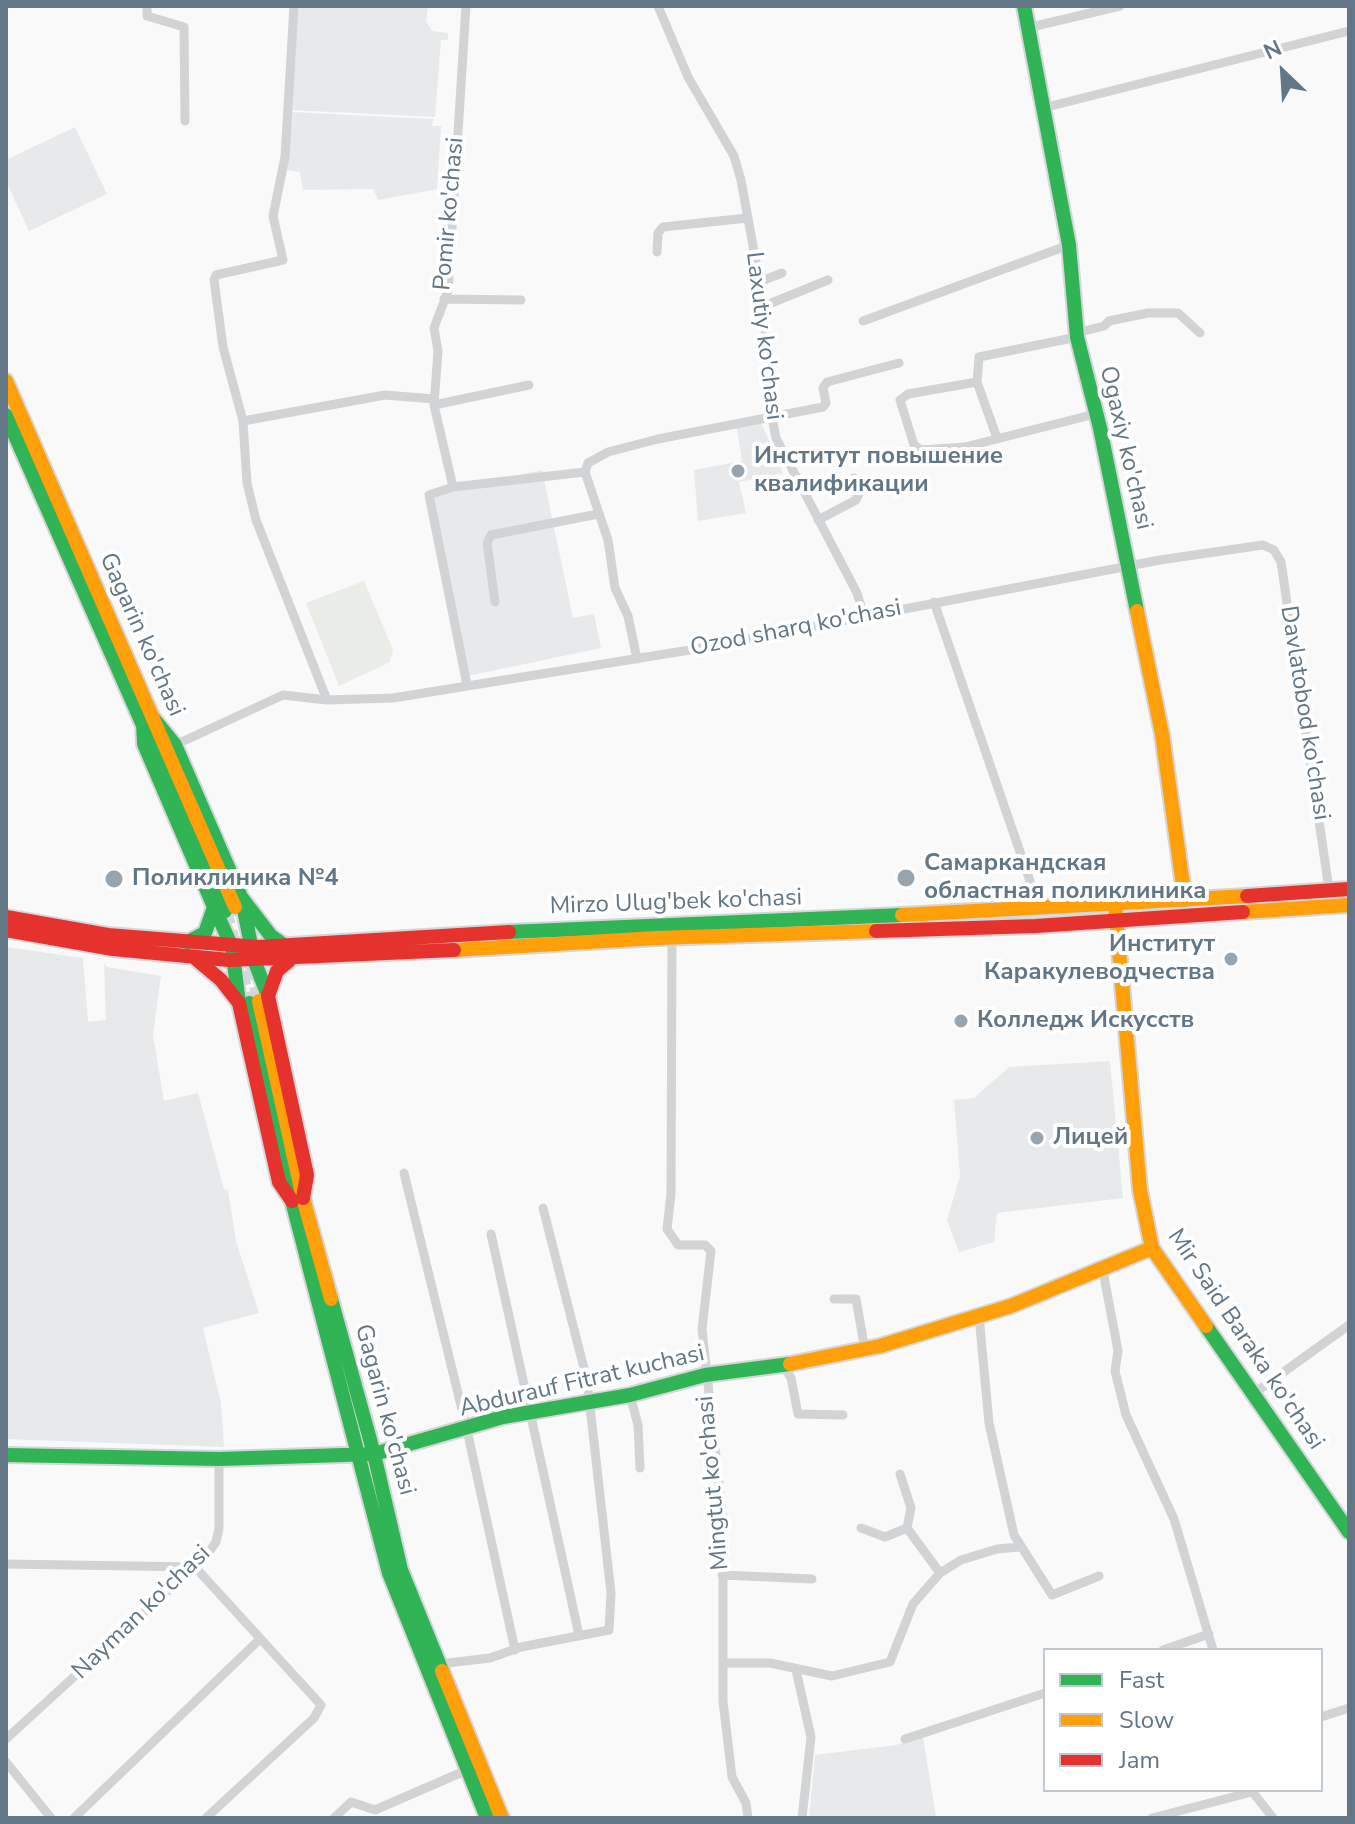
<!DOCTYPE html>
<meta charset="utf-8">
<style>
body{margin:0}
#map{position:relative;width:1355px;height:1824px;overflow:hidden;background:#f9f9f9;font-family:"Nunito Sans",sans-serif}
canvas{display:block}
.frame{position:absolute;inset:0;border:8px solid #637685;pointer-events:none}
.legend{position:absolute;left:1043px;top:1648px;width:280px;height:144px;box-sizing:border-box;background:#fff;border:2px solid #c1c8ce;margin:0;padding:10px 14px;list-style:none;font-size:24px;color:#637685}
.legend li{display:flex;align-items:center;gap:16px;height:40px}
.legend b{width:40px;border:2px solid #c1c8ce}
.north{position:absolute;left:1243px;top:32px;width:80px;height:80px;-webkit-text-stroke:6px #fff;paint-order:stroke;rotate:335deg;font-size:22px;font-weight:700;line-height:32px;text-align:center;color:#637685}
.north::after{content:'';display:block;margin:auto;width:28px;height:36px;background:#637685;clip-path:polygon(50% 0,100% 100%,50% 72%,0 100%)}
</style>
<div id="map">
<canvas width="1355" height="1824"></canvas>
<div class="frame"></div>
<ul class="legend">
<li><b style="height:10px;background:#30b455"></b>Fast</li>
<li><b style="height:10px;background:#ff9f0a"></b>Slow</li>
<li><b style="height:10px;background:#e5322d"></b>Jam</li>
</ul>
<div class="north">N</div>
</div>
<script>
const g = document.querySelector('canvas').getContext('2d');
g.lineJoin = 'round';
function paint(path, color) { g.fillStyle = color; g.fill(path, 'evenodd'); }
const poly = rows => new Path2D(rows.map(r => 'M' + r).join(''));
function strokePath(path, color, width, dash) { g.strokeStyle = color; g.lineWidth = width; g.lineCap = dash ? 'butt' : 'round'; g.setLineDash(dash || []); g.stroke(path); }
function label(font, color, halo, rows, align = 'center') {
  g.font = font + ' "Nunito Sans",sans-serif'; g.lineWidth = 8; g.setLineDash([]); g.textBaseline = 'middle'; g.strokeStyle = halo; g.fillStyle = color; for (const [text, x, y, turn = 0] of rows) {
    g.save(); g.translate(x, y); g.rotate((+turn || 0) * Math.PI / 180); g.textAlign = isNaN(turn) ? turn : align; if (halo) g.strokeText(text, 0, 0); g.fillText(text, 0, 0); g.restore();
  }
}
const built = poly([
 [298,6,428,6,426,21,432,31,448,33,448,40,441,40,435,117,290,110],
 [292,112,433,119,432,126,441,126,437,189,378,200,373,189,303,190,300,172,287,170],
 [75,127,107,194,29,231,6,181,6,160],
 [760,420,783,473,739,482,746,513,698,521,694,470,742,461,736,423],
 [542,470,573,618,594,614,601,648,468,676,430,494],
 [6,947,83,958,88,1022,106,1020,104,963,107,967,161,976,153,1035,164,1101,198,1093,224,1189,228,1190,236,1241,259,1313,203,1328,221,1403,224,1447,6,1439],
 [1110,1061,1123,1198,997,1213,994,1242,959,1252,947,1220,960,1176,954,1100,974,1098,1009,1067],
 [923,1737,936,1817,809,1818,815,1755,896,1745]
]);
const green = poly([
 [364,581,393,650,390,662,339,686,306,603]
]);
const secondaryTunnel = poly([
 [225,911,249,1003],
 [252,966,259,1001]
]);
const street = poly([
 [147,6,147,16,184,27,185,121],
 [294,6,285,157,273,216,283,260,216,275,214,280,223,347,243,421,247,483,256,520,327,700],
 [658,6,688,77,734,156,741,180,764,306,770,408,776,438,857,593,864,616],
 [1027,28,1120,6],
 [1043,108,1349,31],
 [657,252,658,233,663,227,747,218],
 [759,282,782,273],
 [444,299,521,300],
 [764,306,828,280],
 [863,321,1069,245],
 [977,382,979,357,1077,337,1084,331,1104,326,1109,321,1148,313,1178,313,1200,333],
 [434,405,529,385],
 [243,421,385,395,434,399],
 [997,438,977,382,908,394,900,400,914,445,921,450,965,447,1095,414],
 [453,487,434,405,438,351,434,328,448,291,466,6],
 [818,520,856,500,860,492,854,478],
 [495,602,487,543,491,535,598,514],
 [934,602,1030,881,1033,910],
 [637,659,628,616,615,588,608,540,585,472,588,463,608,452,658,439,823,407,826,403,823,388,827,382,899,363],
 [467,685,429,495,453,487,585,472],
 [175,745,283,695,327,700,393,698,696,649,1160,560,1263,545,1274,550,1281,562,1329,889],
 [672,938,671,1194,667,1229,678,1245,705,1245,711,1251,702,1329,723,1521,723,1701,732,1777,746,1803,748,1818],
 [404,1173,467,1430,515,1650],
 [491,1234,579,1635],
 [1103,1271,1118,1351,1115,1371,1126,1415,1174,1519,1213,1650],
 [834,1299,856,1299,865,1350],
 [979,1316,989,1423,1014,1535,1052,1595,1099,1576],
 [782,1364,791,1378,798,1414,843,1415],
 [1253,1394,1349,1325],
 [630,1395,638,1425,640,1468],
 [900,1474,911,1508,907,1528,940,1573],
 [861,1528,885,1537,907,1528],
 [6,1564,195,1567],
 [195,1567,321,1705,314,1718,206,1818],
 [722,1575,812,1579],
 [1163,1650,1209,1634],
 [725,1663,770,1663,832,1676,890,1662,913,1604,940,1573,961,1560,997,1549,1020,1547],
 [439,1664,490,1658,521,1647,609,1630,611,1593,587,1380,543,1208],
 [796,1670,811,1737,802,1818],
 [1321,1717,1349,1708],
 [6,1739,207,1555,216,1542,219,1528,219,1459],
 [905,1739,1045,1693],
 [6,1762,51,1818],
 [1251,1790,1273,1818],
 [74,1818,260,1639],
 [334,1818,351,1802,375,1810,467,1770],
 [1152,1818,1252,1792]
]);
const fast = poly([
 [1024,6,1069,245,1077,337,1100,428,1137,611],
 [6,415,225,911],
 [153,718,175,745,241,897,271,936,285,946],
 [143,722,144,744,214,907,205,933,188,942],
 [242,900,254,960,268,996],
 [214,907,232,947,239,1003],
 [509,932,902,915],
 [249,1003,292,1201,389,1573,487,1818],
 [331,1299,374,1454,401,1570,442,1671],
 [1206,1326,1349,1532],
 [6,1455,219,1459,374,1454,503,1417,630,1395,705,1375,790,1364]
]);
const slow = poly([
 [6,381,235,907],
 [1137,611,1162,734,1185,900],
 [1115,904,1140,1190,1152,1248,1206,1326],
 [1243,912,1349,905],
 [902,915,1247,896],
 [454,950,656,938,876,931],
 [259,1001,303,1198,331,1299],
 [790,1364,880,1346,1011,1306,1152,1248],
 [442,1671,502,1818]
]);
const jam = poly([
 [1247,896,1349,889],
 [6,917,108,935,258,947,509,932],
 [6,930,113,949,229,960,454,950],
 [876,931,1036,926,1243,912],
 [196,959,221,980,239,1003,279,1182,292,1201],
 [290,960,277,971,268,996,307,1175,303,1198]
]);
const markers = [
 [738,471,8,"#98a4ae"],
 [906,878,10,"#98a4ae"],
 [114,879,10,"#98a4ae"],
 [1231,959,8,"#98a4ae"],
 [961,1021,8,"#98a4ae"],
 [1037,1138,8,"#98a4ae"]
];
const streetNames = [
 ["Pomir ko'chasi",450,214,-85],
 ["Laxutiy ko'chasi",763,336,83],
 ["Ogaxiy ko'chasi",1125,448,77],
 ["Ozod sharq ko'chasi",796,629,-11],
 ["Gagarin ko'chasi",141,635,66],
 ["Davlatobod ko'chasi",1304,713,81],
 ["Mirzo Ulug'bek ko'chasi",676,903,-2],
 ["Mir Said Baraka ko'chasi",1245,1340,56],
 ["Abdurauf Fitrat kuchasi",582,1382,-13],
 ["Gagarin ko'chasi",384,1410,75],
 ["Mingtut ko'chasi",714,1483,-95],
 ["Nayman ko'chasi",142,1613,-44]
];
const poiNames = [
 ["Институт повышение",754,457],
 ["квалификации",754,485],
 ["Самаркандская",924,864],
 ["областная поликлиника",924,892],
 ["Поликлиника №4",132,879],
 ["Институт",1215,945,"right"],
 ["Каракулеводчества",1215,973,"right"],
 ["Колледж Искусств",977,1021],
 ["Лицей",1053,1138]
];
paint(built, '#e8e9ea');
paint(green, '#e9ece7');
strokePath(secondaryTunnel, '#d4d8dc', 14, [14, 7]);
strokePath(fast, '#d5d6d7', 18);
strokePath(slow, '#d5d6d7', 18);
strokePath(jam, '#d5d6d7', 18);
strokePath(street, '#d2d3d4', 9);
strokePath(fast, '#30b455', 14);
strokePath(slow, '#ff9f0a', 14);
strokePath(jam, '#e5322d', 14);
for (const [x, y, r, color] of markers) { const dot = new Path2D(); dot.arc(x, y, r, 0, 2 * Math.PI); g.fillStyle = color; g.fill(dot); strokePath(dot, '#fff', 3); }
label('24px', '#637685', '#fff', streetNames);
label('bold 24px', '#637685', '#fff', poiNames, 'left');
</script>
